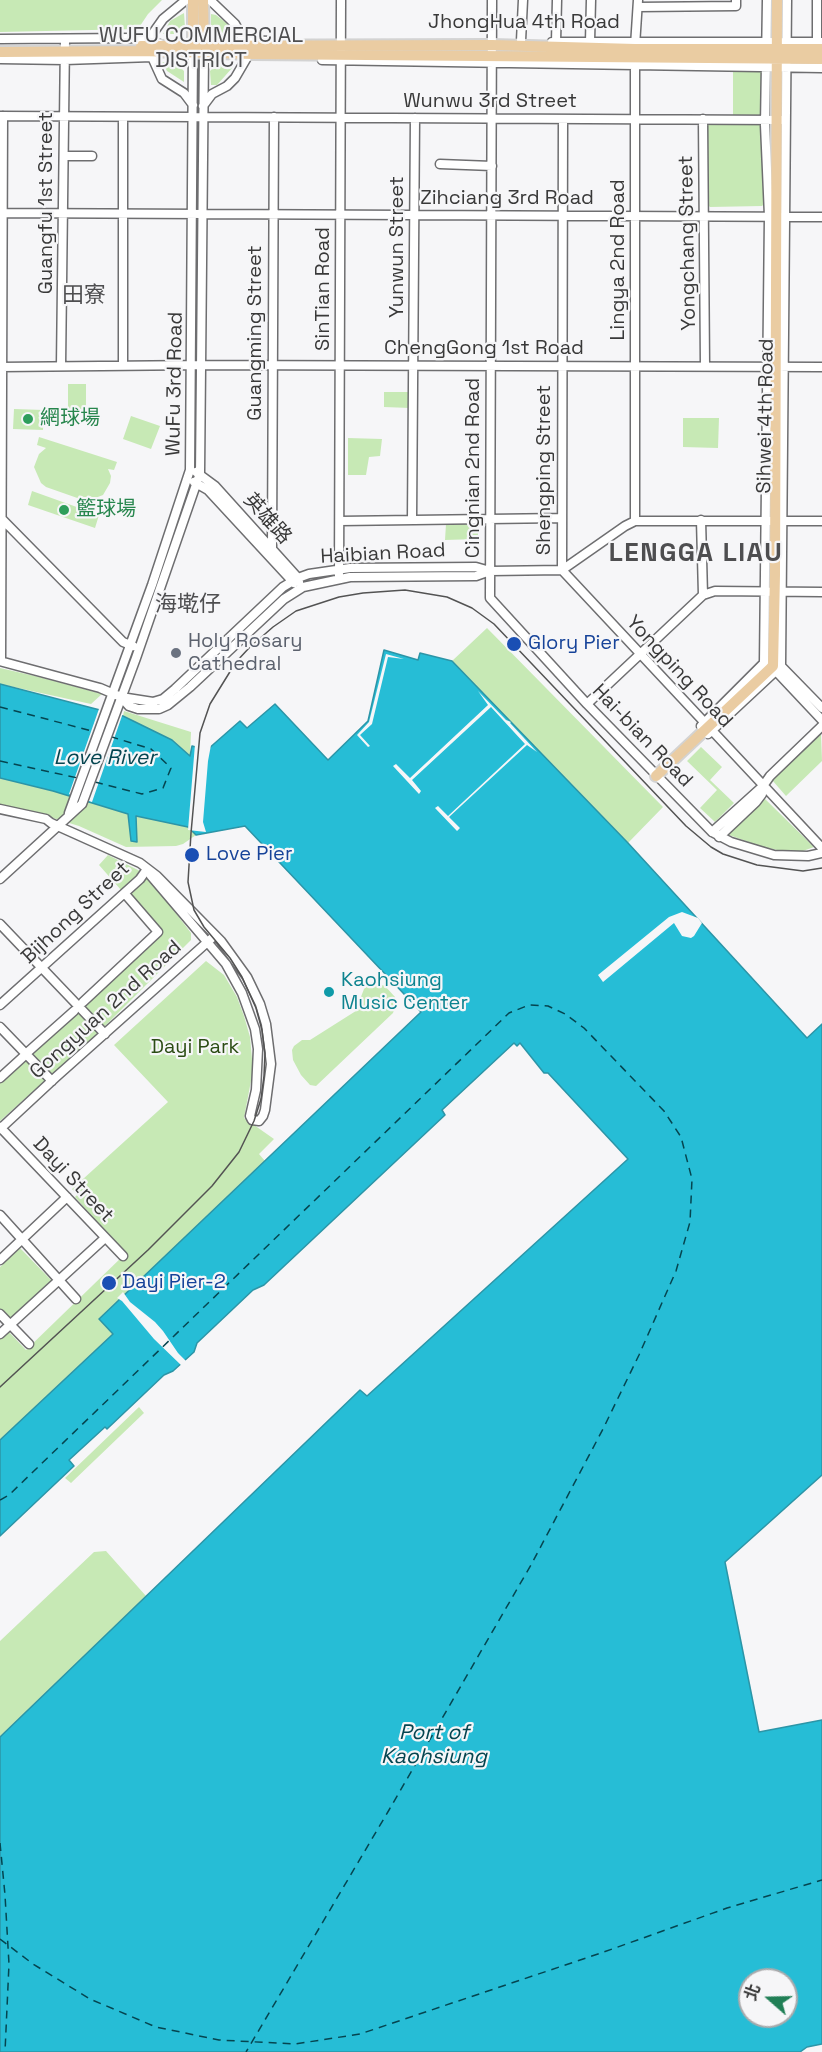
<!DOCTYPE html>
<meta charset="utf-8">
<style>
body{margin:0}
#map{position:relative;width:822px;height:2052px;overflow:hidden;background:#f6f6f8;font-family:"Space Grotesk","Noto Sans TC",sans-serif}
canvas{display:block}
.north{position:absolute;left:738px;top:1968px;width:60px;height:60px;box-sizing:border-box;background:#f6f6f8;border:2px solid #aaaaac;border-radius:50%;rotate:290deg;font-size:16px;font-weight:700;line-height:24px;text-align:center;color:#393939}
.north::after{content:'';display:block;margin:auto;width:21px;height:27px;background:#217f56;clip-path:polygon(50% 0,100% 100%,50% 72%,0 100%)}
</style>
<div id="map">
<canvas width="822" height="2052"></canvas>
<div class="north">北</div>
</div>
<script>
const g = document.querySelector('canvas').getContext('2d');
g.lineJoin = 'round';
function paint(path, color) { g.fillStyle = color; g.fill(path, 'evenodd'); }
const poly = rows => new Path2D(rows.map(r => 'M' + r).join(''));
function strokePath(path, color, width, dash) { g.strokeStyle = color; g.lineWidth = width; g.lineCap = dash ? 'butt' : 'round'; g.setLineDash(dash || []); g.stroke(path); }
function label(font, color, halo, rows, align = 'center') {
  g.font = font + ' "Space Grotesk","Noto Sans TC",sans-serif'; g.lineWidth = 4.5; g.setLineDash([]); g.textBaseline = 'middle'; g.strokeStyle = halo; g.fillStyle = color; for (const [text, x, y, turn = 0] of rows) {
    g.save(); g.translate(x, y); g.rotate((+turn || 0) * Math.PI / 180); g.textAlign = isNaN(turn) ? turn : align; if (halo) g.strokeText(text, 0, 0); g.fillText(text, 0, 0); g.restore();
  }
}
const green = poly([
 [0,0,162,0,148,14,138,29,0,32],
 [184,13,185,28,182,32,177,34,163,34,170,21],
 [211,14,216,15,229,25,234,36,220,35,211,27],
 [162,62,177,64,184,71,184,82,167,71],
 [218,63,233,63,233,67,217,85,211,85,210,71],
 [733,69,762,71,763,118,733,117],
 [709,122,762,123,765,203,762,206,710,207,707,204,707,125],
 [68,384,86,384,86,412,68,412],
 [384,392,410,392,410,408,384,407],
 [14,409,44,410,43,430,13,429],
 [131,416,160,426,151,449,123,439],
 [683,418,719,418,718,448,683,447],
 [39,437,117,462,114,470,108,469,111,476,110,483,103,495,90,500,83,500,46,487,41,483,34,467,39,454,46,448,37,445],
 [348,438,382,439,380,456,369,457,366,475,348,475],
 [32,491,99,515,95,528,28,505],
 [476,523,478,525,478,539,445,540,446,524],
 [487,628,663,807,628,843,452,661],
 [0,668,39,677,102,694,91,704,0,684],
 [124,711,191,732,190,756,172,740,123,716],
 [821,734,822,761,786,796,772,780],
 [701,747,722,767,710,780,734,803,715,822,700,808,717,790,687,761],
 [0,778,53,791,128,814,137,842,136,816,188,827,196,835,183,844,176,846,126,847,79,826,43,815,0,804],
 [764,798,814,847,800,852,777,850,760,846,726,834],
 [108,855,146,874,191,933,191,940,100,1031,0,1121,0,1078,158,932,99,865],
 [206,961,224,975,237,997,244,1016,250,1037,253,1070,244,1118,274,1139,259,1154,265,1161,100,1318,113,1334,0,1440,0,1338,8,1331,26,1350,125,1254,75,1197,77,1195,72,1189,168,1102,114,1045],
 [374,982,385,986,395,997,396,1003,393,1013,316,1086,310,1085,301,1075,293,1060,292,1050,294,1046,302,1040,310,1040,359,1009,359,1002,364,989,369,983],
 [20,1248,52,1281,10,1321,0,1310,0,1267],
 [139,1407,144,1413,71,1483,65,1478],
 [106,1551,146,1596,0,1737,0,1641,94,1552]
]);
const water = poly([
 [384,650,418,660,420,653,452,661,628,843,807,1038,822,1024,822,1475,725,1562,759,1732,822,1720,822,2044,807,2047,800,2052,0,2052,0,1737,360,1390,367,1396,628,1159,548,1073,544,1073,520,1043,517,1046,514,1043,442,1110,445,1115,264,1285,253,1290,197,1343,194,1352,173,1371,164,1375,107,1429,105,1427,69,1460,74,1466,0,1536,0,1440,113,1334,99,1319,421,1012,245,826,196,835,188,827,136,816,137,842,131,841,128,814,53,791,0,778,0,684,123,716,172,740,190,756,192,746,207,750,240,721,247,728,275,704,328,760,368,721,384,650],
 [750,1980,786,1980,786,2016,750,2016,750,1980]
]);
const pier = poly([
 [386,654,404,659,388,657,372,724,360,735,370,746,368,747,357,735,369,722],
 [478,691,506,720,511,722,510,723,537,752,527,745,449,817,460,828,457,831,435,808,438,806,448,816,525,744,491,707,412,780,421,791,419,794,393,766,396,764,410,778,488,705],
 [100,706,123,713,92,802,69,794],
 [195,744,206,747,211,745,208,761,203,822,206,832,188,830],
 [682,912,698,918,702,923,694,936,691,938,682,936,674,923,603,982,598,975,669,917],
 [123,1292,130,1302,155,1322,163,1331,178,1353,187,1362,182,1366,154,1339,122,1301,117,1298]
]);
const ferry = poly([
 [0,707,96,732],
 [0,761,78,778],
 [95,782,142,794,163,788,171,768,151,749,112,737],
 [0,1500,9,1495,509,1013,529,1005,548,1006,565,1014,584,1028,664,1111,681,1137,692,1179,690,1222,676,1271,639,1355,603,1429,531,1565,389,1810,246,2052],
 [0,1843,5,1895,9,1964,5,2052],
 [0,1939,33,1964,90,1999,156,2027,219,2040,295,2044,360,2034,601,1953,727,1908,822,1880]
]);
const minor = poly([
 [210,0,235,24,244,40],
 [492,0,490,598,587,704,712,832,731,842,774,855,808,856,822,853],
 [638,7,736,6,736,0],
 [0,39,134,38,160,44],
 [521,41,523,0],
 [552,42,771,42],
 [556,42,557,0],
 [590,42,591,0],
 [783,42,822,42],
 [817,42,817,0],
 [146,43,163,19,186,0],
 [232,43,244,40,270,41],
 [635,46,638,0],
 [152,57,162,79,184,93,193,105],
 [0,59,65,60,152,57,160,52],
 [322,60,822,68],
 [635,62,635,521],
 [203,106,212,94,227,86,235,78,249,54],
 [0,116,783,120],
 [703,119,705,366],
 [64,156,92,156],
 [440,164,492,166],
 [0,213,822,217],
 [61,366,65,40],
 [123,366,123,117],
 [0,367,202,365,822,367],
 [196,472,215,486,298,578,299,582],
 [194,482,208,490,294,583],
 [0,517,123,642,133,646],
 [412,520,415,118],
 [701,520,703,595],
 [340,521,562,518],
 [272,549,274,117],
 [562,570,563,119],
 [562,570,625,526,635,521,822,521],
 [339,579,341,0],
 [0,661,100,688,121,697,153,702,163,699,175,689,283,587,298,578,309,574,350,568,476,567,490,571,562,570,822,848],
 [1,661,3,116],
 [777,666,781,666,822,708],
 [774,669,822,720],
 [121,697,129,706,138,709,159,709,168,705,190,687,284,599,303,587,350,577,476,576,490,571],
 [587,704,703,595,715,591,822,592],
 [701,726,764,663,769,216,765,125,767,0],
 [708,734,781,666,787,0],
 [0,809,46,819,51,823,140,863,157,876,221,941,247,977,260,1004,266,1024,271,1064,265,1110,263,1116,259,1121,252,1120,250,1116,256,1090,258,1049,255,1029,242,993,226,964,151,876,147,869],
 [69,813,152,585,190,470,193,49],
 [712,832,763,786,770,776,822,726],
 [719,837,756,802,762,794,763,786],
 [0,879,82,804,136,658,200,473,204,53],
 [0,924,105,1034],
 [83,1002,158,932,126,895],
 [0,1005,140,879,147,869],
 [0,1027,52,1081],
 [29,1051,74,1011],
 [0,1078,23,1057],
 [0,1127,123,1256],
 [0,1129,56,1077,212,938],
 [0,1215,76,1299],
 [0,1260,67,1197],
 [0,1314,29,1344],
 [0,1334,105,1238]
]);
const major = poly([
 [203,0,204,50],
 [193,44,193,0],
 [141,46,492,45,635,49,822,49],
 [0,52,140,51,253,54,822,59],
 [656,776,773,666,775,575,777,0]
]);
const tram = poly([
 [0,1387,148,1250,212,1186,239,1152,254,1121,261,1099,264,1076,265,1053,262,1030,256,1008,242,977,230,958,204,927,194,910,188,882,191,833,200,733,210,704,236,662,249,648,273,627,296,611,339,597,363,593,405,590,447,597,472,608,494,624,686,826,711,847,723,854,757,865,803,871,822,868]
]);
const markers = [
 [28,419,6,"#2e9e5b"],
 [64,510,6,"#2e9e5b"],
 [514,644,8,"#1a4fb4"],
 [176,653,6,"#6b7280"],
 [192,855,8,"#1a4fb4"],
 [329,992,6,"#0f9aa8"],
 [109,1283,8,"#1a4fb4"]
];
const streetNames = [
 ["JhongHua 4th Road",524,23],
 ["Wunwu 3rd Street",490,102],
 ["Zihciang 3rd Road",507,199],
 ["Guangfu 1st Street",47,203,-90],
 ["Yongchang Street",688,243,-91],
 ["Yunwun Street",398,247,-90],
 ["Lingya 2nd Road",619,260,-90],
 ["SinTian Road",324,289,-90],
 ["Guangming Street",256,333,-90],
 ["ChengGong 1st Road",484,349],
 ["WuFu 3rd Road",175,384,-89],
 ["Sihwei 4th Road",766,416,-89],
 ["Cingnian 2nd Road",474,468,-90],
 ["Shengping Street",545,470,-90],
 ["英雄路",267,519,48],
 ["Haibian Road",383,554,-3],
 ["Yongping Road",679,672,47],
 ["Hai-bian Road",642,736,46],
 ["Bijhong Street",76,913,-43],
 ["Gongyuan 2nd Road",106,1010,-42],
 ["Dayi Street",73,1180,47]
];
const leisureNames = [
 ["網球場",40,419],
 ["籃球場",76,510]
];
const worshipNames = [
 ["Holy Rosary",188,642],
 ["Cathedral",188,665]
];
const transitNames = [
 ["Glory Pier",528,644],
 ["Love Pier",206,855],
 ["Dayi Pier-2",122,1283]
];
const cultureNames = [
 ["Kaohsiung",341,981],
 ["Music Center",341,1004]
];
const parkNames = [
 ["Dayi Park",195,1048]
];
const waterNames = [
 ["Love River",105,758],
 ["Port of",434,1733],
 ["Kaohsiung",434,1757]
];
const quarterNames = [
 ["WUFU COMMERCIAL",201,36],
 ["DISTRICT",201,61],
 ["田寮",84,296],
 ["海墘仔",188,605]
];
const districtNames = [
 ["LENGGA LIAU",696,554]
];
paint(green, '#c7e9b5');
paint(water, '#26bdd6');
strokePath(water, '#2c95a7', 1.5);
paint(pier, '#f6f6f8');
strokePath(ferry, '#054550', 1.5, [8, 6]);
strokePath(minor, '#6e6e70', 11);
strokePath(major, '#d3d3d3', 14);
strokePath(minor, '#fff', 8);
strokePath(major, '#eacca2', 10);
strokePath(tram, '#535353', 1.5);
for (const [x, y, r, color] of markers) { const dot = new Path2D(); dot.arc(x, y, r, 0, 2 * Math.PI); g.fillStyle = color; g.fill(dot); strokePath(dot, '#f6f6f8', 2); }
label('20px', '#393939', '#f6f6f8', streetNames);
label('20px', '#27864d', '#f6f6f8', leisureNames, 'left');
label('20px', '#5b616d', '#f6f6f8', worshipNames, 'left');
label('20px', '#164399', '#f6f6f8', transitNames, 'left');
label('20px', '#0d838f', '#f6f6f8', cultureNames, 'left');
label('20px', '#2b4c14', '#f6f6f8', parkNames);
label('italic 21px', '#054550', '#f6f6f8', waterNames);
label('22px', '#4e4e50', '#f6f6f8', quarterNames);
g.letterSpacing = '1.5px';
label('bold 26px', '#4e4e50', '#f6f6f8', districtNames);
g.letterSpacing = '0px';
</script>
